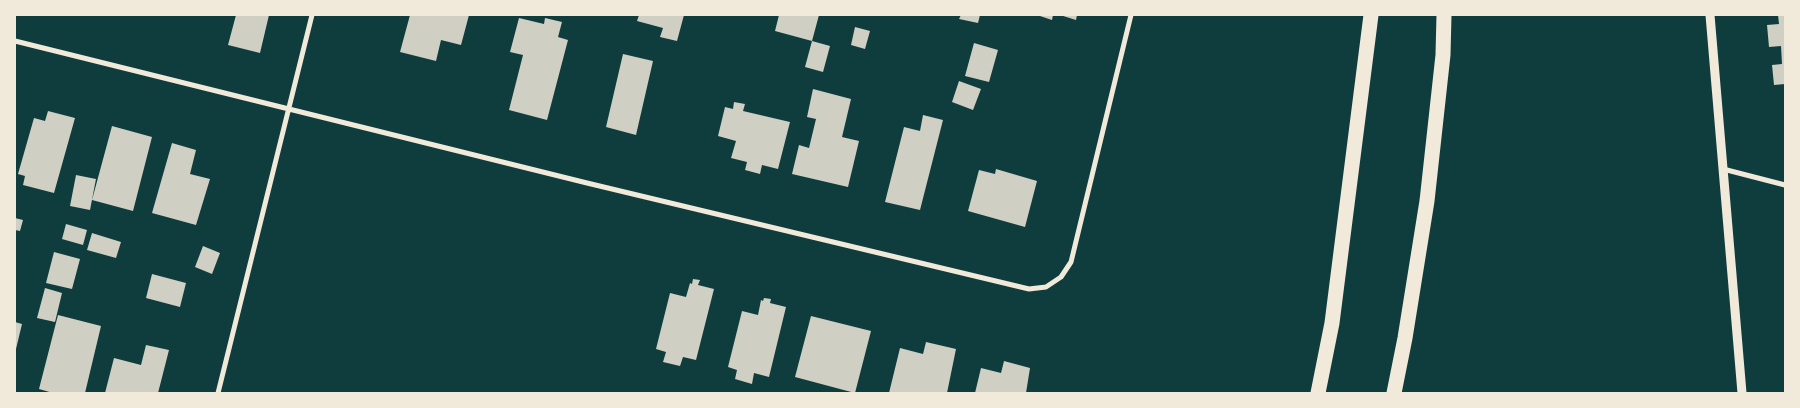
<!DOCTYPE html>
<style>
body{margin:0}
#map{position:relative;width:1800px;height:408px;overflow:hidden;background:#0f3d3e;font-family:"Exo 2",sans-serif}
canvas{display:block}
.frame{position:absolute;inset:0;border:16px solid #f1e9da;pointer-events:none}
</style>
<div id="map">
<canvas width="1800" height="408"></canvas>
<div class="frame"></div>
</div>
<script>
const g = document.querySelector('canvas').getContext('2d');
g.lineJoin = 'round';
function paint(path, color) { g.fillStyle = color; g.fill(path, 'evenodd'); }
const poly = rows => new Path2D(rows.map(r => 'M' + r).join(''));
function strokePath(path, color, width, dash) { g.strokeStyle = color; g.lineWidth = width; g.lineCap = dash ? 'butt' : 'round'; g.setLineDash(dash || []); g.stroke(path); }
const building = poly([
 [236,15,269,15,260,53,228,45],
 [410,15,469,15,461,45,441,40,436,61,400,52],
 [639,15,684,15,677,41,660,37,663,28,637,21],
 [779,15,819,15,812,41,775,31],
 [961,15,980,15,978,23,959,19],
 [1037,15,1053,15,1052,20],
 [1060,15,1077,15,1076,20],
 [1778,15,1785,15,1785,84,1774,85,1772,65,1782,64,1781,46,1769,47,1767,25,1779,24],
 [519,18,544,24,545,18,562,22,558,37,568,40,547,120,509,110,523,55,510,52],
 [855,27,870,31,865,49,851,45],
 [812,41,830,46,823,72,805,67],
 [974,43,998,50,989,82,965,76],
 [623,54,653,61,636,135,606,127],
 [959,81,981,89,973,110,952,102],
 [813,89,851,99,842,137,859,141,848,187,792,174,799,145,809,148,816,119,807,117],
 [734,102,745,104,743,111,790,122,778,169,762,165,760,174,745,170,747,162,731,158,736,141,718,136,725,107,733,109],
 [48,111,75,118,54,193,23,185,25,176,18,174,34,118,45,121],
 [923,115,943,120,920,210,885,202,904,127,920,131],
 [112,126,152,137,133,211,92,200],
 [172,143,196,150,190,174,210,179,196,225,152,213],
 [996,169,1037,181,1025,227,968,211,979,170,995,174],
 [76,175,96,179,90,210,70,206],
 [15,218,23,220,20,231,15,230],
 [66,224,87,230,83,245,62,239],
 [92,233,121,242,116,258,87,250],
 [203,246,220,253,212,274,195,267],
 [54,252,80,259,72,289,46,283],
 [152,274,186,283,180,307,146,298],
 [693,279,700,280,698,285,714,289,696,360,683,357,680,366,663,362,666,352,656,349,670,293,686,297,690,283,692,284],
 [45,288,62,293,55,322,37,318],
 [764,298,771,299,770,303,786,307,769,377,754,373,752,384,735,379,737,370,728,367,742,311,758,315,761,300,763,301],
 [58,315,101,326,85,393,53,393,39,389],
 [811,316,871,331,855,393,795,377],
 [15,322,22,324,16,349,15,349],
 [926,342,956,349,947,393,889,393,900,348,923,354],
 [146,345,169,350,158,393,105,393,114,358,141,365],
 [1004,361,1030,368,1026,393,975,393,981,368,1001,373]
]);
const minor = poly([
 [15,41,587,183,1029,289,1046,287,1061,277,1071,262,1131,15],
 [1723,169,1785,185],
 [218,393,312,15]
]);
const tertiary = poly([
 [1710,15,1742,393]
]);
const motorway = poly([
 [1318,393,1332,323,1371,15],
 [1394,393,1405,338,1427,201,1443,55,1444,15]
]);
paint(building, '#cfcfc3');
strokePath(minor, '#f1e9da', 5);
strokePath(tertiary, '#f1e9da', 9);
strokePath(motorway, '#f1e9da', 15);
</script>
